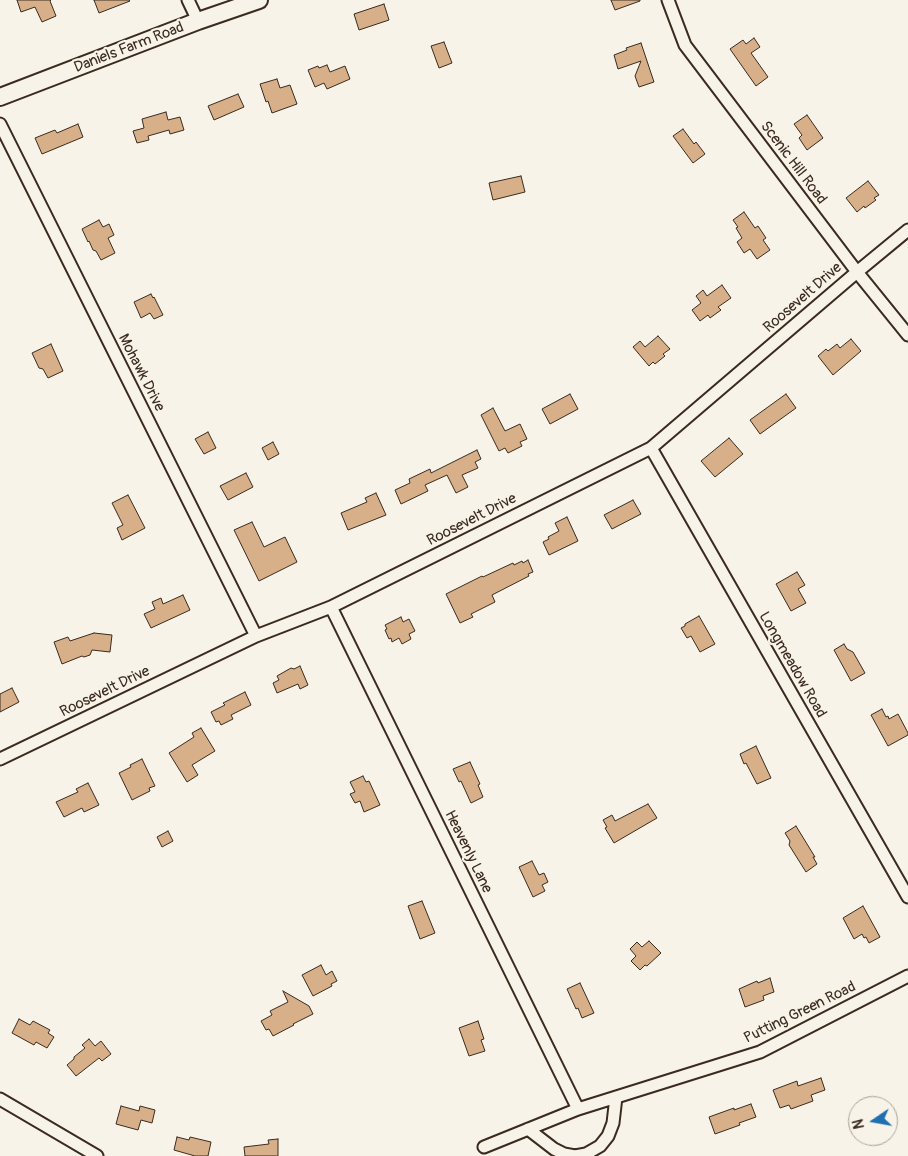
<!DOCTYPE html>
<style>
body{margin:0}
#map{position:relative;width:908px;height:1156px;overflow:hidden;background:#f7f3e8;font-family:Pangolin,sans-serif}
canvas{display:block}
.north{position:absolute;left:848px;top:1096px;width:50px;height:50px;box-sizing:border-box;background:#f7f3e8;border:1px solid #aca397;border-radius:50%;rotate:258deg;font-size:14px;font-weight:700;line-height:20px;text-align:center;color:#3b2a1e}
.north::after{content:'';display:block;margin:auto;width:18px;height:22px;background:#1f6fb2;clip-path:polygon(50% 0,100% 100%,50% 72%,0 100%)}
</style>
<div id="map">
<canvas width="908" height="1156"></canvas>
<div class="north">N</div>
</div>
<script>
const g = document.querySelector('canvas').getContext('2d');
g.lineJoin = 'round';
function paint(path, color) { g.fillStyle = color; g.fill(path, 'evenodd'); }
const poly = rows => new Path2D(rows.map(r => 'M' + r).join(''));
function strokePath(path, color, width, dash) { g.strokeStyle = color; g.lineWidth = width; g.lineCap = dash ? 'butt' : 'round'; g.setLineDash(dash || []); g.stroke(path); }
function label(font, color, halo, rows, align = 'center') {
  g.font = font + ' Pangolin,sans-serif'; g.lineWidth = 4.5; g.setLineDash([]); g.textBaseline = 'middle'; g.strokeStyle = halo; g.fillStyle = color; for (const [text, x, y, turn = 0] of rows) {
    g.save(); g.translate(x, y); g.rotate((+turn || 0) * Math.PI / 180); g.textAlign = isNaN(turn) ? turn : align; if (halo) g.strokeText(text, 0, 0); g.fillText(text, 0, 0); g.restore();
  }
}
const building = poly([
 [17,0,51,0,50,1,56,16,42,22,35,7,21,12,17,0],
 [94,0,129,0,130,1,99,13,94,0],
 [611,0,640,0,640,1,615,10,611,0],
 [384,4,389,20,359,30,354,14,384,4],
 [754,38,760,47,751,53,768,77,756,86,730,49,743,40,746,44,754,38],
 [444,42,452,63,439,68,431,46,444,42],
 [641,43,654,82,639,87,635,76,641,61,618,69,614,55,627,50,626,48,641,43],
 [327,65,330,72,345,66,350,79,327,89,324,83,315,87,308,70,318,66,319,68,327,65],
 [277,79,280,88,290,85,297,104,272,113,268,101,266,102,260,84,277,79],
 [238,94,244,107,214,120,208,106,238,94],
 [166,112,168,120,180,117,184,130,170,134,169,130,148,136,149,140,137,143,133,131,144,128,142,119,166,112],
 [807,115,823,138,807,150,799,138,802,135,794,124,807,115],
 [78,124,83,137,42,154,35,138,55,130,57,133,78,124],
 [683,129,694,144,696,142,705,154,693,163,673,136,683,129],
 [521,176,525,192,493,200,489,183,521,176],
 [868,181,879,195,874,198,876,200,865,208,864,206,857,212,846,198,868,181],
 [744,212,755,228,758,226,766,238,763,240,770,250,757,259,750,249,744,253,737,242,742,238,736,228,738,227,733,220,744,212],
 [99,220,103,227,109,224,114,235,108,238,115,253,101,260,96,251,93,250,89,241,88,242,82,229,99,220],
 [722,285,731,298,718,307,721,310,710,318,708,315,700,321,692,310,701,303,696,296,703,290,707,296,722,285],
 [151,294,153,298,154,297,163,315,154,319,150,313,141,318,134,302,151,294],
 [658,336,670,349,663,354,665,356,655,364,653,362,649,366,633,347,640,341,645,347,658,336],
 [851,339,861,351,833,375,818,356,826,349,828,351,837,344,840,348,851,339],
 [51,344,63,371,48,378,43,369,39,368,32,353,51,344],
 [570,394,578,409,550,424,542,409,570,394],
 [786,394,796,408,760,434,750,420,786,394],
 [493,408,505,431,520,424,527,439,520,442,522,446,508,453,505,448,499,451,481,415,493,408],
 [208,432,216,448,204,454,195,439,208,432],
 [729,438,743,454,715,477,701,461,729,438],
 [273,442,279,454,268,460,262,448,273,442],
 [477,450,481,459,475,462,478,468,462,475,468,487,456,493,447,475,425,485,428,491,401,504,395,490,410,483,409,479,430,469,431,473,477,450],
 [246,473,253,487,228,500,220,486,246,473],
 [376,493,386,515,348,530,341,513,367,502,365,498,376,493],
 [128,495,145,528,122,540,117,528,123,525,112,503,128,495],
 [633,500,641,514,612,529,604,515,633,500],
 [567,517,578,541,549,555,543,542,549,539,548,537,559,531,555,523,567,517],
 [252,522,264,547,285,537,297,562,259,581,234,530,252,522],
 [528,560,533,572,528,574,529,576,492,595,495,602,471,614,473,617,460,623,446,594,482,576,483,577,513,563,514,565,522,561,523,563,528,560],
 [797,572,805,585,798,589,806,603,791,611,776,584,797,572],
 [183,595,190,610,151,628,144,614,155,609,152,602,161,598,163,604,183,595],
 [699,616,715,644,700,652,691,636,687,638,681,628,685,626,685,624,699,616],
 [401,617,403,622,409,619,415,631,409,634,411,639,402,644,399,638,392,642,391,638,389,639,385,630,387,629,385,625,401,617],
 [94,633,112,635,110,652,92,650,90,655,84,657,82,656,62,664,54,642,68,637,70,641,94,633],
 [844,644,847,649,853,652,865,673,851,681,834,650,844,644],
 [300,666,308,685,300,689,298,684,277,693,273,683,279,680,277,676,291,668,294,669,300,666],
 [12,688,19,702,0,712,0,694,12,688],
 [245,692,251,705,231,715,233,719,221,725,219,721,216,722,211,712,225,705,223,703,245,692],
 [882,709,886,717,888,716,889,719,898,714,908,733,908,735,888,746,871,715,882,709],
 [201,728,215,751,192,765,198,775,187,782,169,753,194,737,192,733,201,728],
 [756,746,771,778,757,784,746,763,744,764,740,754,756,746],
 [142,759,155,786,149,788,150,791,132,800,119,773,131,767,130,765,142,759],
 [470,762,480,784,478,785,483,797,471,803,461,781,459,782,453,769,470,762],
 [363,776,366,782,369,781,380,805,364,812,360,801,355,803,350,794,355,792,350,782,363,776],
 [88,783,99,805,84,812,82,808,64,817,56,802,78,792,76,789,88,783],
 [648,804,657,818,614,843,605,828,607,827,603,820,612,815,615,821,648,804],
 [796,826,815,857,813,857,817,864,806,872,789,845,790,841,785,833,796,826],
 [168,831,173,841,162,847,157,837,168,831],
 [532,861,539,875,544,873,548,882,542,885,545,891,533,897,519,867,532,861],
 [422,901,435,933,420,939,408,906,422,901],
 [863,906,880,937,869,943,866,937,864,938,862,934,854,939,843,918,863,906],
 [649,941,661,953,647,966,645,965,640,970,631,961,636,956,630,949,637,942,642,947,649,941],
 [321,965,326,975,332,971,337,981,331,984,332,986,313,996,302,975,321,965],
 [770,978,774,992,763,996,764,1000,745,1007,739,989,757,981,758,983,770,978],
 [580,983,594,1013,582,1018,578,1008,576,1009,567,989,580,983],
 [283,991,309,1006,313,1014,293,1024,294,1025,273,1036,269,1029,266,1030,261,1021,272,1015,270,1011,288,1002,283,991],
 [19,1019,30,1025,33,1021,50,1030,48,1033,54,1037,47,1048,36,1042,34,1045,12,1033,19,1019],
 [478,1021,484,1039,481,1040,485,1051,469,1056,459,1028,478,1021],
 [89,1039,95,1046,101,1041,111,1054,102,1061,99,1058,76,1076,67,1065,74,1059,74,1057,85,1048,82,1045,89,1039],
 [821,1078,825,1090,811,1095,813,1101,791,1109,789,1105,780,1108,773,1090,797,1081,798,1086,821,1078],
 [751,1104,756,1117,739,1123,740,1125,715,1134,709,1117,734,1108,734,1110,751,1104],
 [121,1106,139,1111,140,1106,155,1110,152,1123,141,1120,138,1130,116,1124,121,1106],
 [177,1137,189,1140,190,1137,211,1142,208,1156,195,1156,174,1150,177,1137],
 [278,1139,278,1156,245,1156,244,1147,269,1144,268,1140,278,1139]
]);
const minor = poly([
 [188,0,198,21],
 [668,0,685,45,857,272,908,335],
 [0,124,256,636],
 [651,448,908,897],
 [331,607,578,1109],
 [0,759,256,636,331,607,651,448,857,272,908,230],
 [0,1099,97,1156],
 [528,1129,554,1149,564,1154,575,1156,586,1154,600,1146,608,1136,613,1123,616,1097],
 [484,1147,578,1109,760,1052,908,976]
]);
const secondary = poly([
 [0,97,198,21,259,0]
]);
const streetNames = [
 ["Daniels Farm Road",129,48,-21],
 ["Scenic Hill Road",793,163,53],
 ["Roosevelt Drive",803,298,-41],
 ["Mohawk Drive",141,373,63],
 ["Roosevelt Drive",472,520,-27],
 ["Longmeadow Road",792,665,60],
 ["Roosevelt Drive",105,692,-26],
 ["Heavenly Lane",468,852,64],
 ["Putting Green Road",800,1013,-26]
];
paint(building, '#d7af88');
strokePath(building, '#3b2a1e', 1);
strokePath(minor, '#3b2a1e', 15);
strokePath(secondary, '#3b2a1e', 20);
strokePath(minor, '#f7f3e8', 11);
strokePath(secondary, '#f7f3e8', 16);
label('15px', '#3b2a1e', '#f7f3e8', streetNames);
</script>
